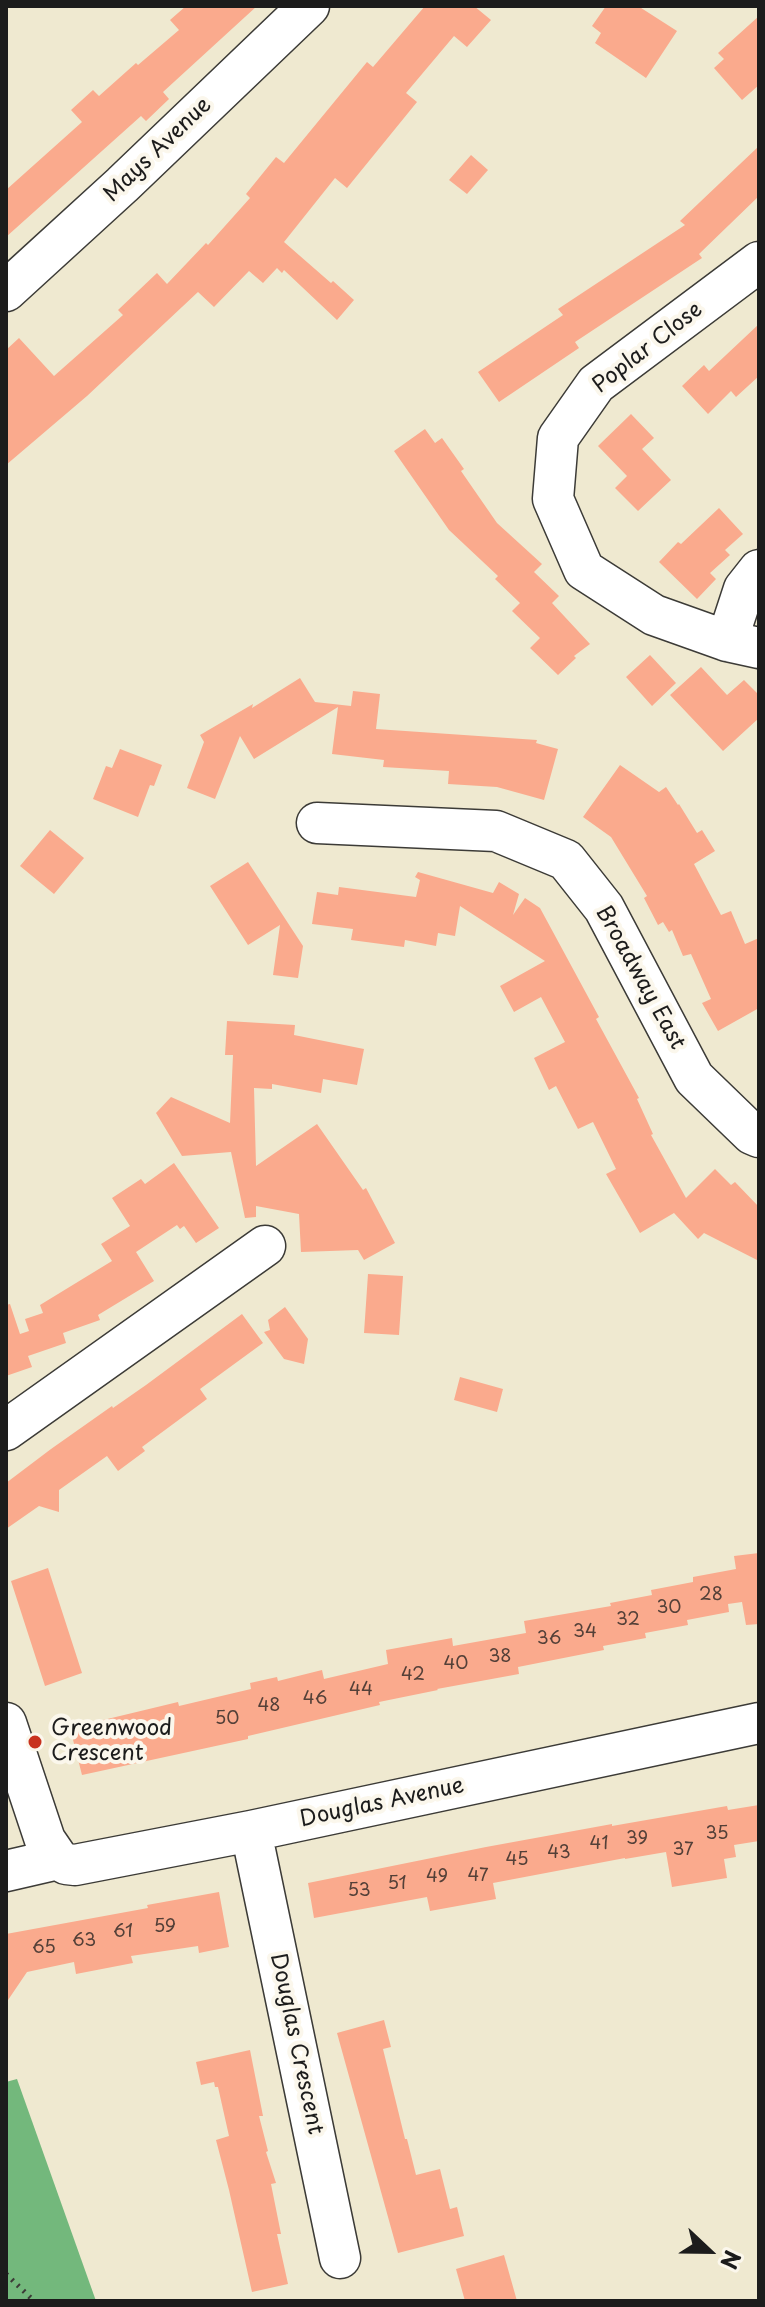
<!DOCTYPE html>
<style>
body{margin:0}
#map{position:relative;width:765px;height:2307px;overflow:hidden;background:#efe9d0;font-family:"Playpen Sans",sans-serif}
canvas{display:block}
.frame{position:absolute;inset:0;border:8px solid #1c1c1c;pointer-events:none}
.north{position:absolute;left:669px;top:2211px;width:80px;height:80px;-webkit-text-stroke:6px #fbf7ec;paint-order:stroke;rotate:112deg;font-size:22px;font-weight:700;line-height:32px;text-align:center;color:#1c1c1c}
.north::after{content:'';display:block;margin:auto;width:28px;height:36px;background:#1c1c1c;clip-path:polygon(50% 0,100% 100%,50% 72%,0 100%)}
</style>
<div id="map">
<canvas width="765" height="2307"></canvas>
<div class="frame"></div>
<div class="north">N</div>
</div>
<script>
const g = document.querySelector('canvas').getContext('2d');
g.lineJoin = 'round';
function paint(path, color) { g.fillStyle = color; g.fill(path, 'evenodd'); }
const poly = rows => new Path2D(rows.map(r => 'M' + r).join(''));
function strokePath(path, color, width, dash) { g.strokeStyle = color; g.lineWidth = width; g.lineCap = dash ? 'butt' : 'round'; g.setLineDash(dash || []); g.stroke(path); }
function label(font, color, halo, rows, align = 'center') {
  g.font = font + ' "Playpen Sans",sans-serif'; g.lineWidth = 8; g.setLineDash([]); g.textBaseline = 'middle'; g.strokeStyle = halo; g.fillStyle = color; for (const [text, x, y, turn = 0] of rows) {
    g.save(); g.translate(x, y); g.rotate((+turn || 0) * Math.PI / 180); g.textAlign = isNaN(turn) ? turn : align; if (halo) g.strokeText(text, 0, 0); g.fillText(text, 0, 0); g.restore();
  }
}
const forest = poly([
 [17,2079,96,2301,6,2301,6,2082]
]);
const building = poly([
 [186,6,257,6,163,92,169,99,146,121,141,116,6,237,6,190,82,122,71,110,93,90,99,96,136,63,138,65,179,30,170,20],
 [425,6,474,6,491,20,467,47,454,36,406,93,417,102,347,188,335,178,284,242,331,283,333,281,354,300,337,320,284,270,282,273,277,268,263,283,249,271,214,307,198,292,87,396,6,465,6,350,19,338,54,376,123,315,118,310,157,273,167,284,206,243,208,245,250,198,246,194,276,157,284,163,367,62,373,67],
 [606,6,638,6,677,31,646,78,595,43,601,33,592,26],
 [759,16,759,85,742,100,714,68,724,59,718,53],
 [759,146,759,196,699,254,702,258,575,342,579,348,499,402,478,372,563,315,558,309,685,225,680,221],
 [471,155,488,170,467,194,449,180],
 [759,324,759,376,736,397,731,391,708,414,682,386,704,365,709,371],
 [631,414,654,438,642,449,671,480,638,511,615,488,627,476,598,446],
 [425,429,435,443,442,438,464,469,461,471,497,523,542,564,534,572,559,596,552,603,590,644,574,656,576,658,558,675,530,648,540,638,512,611,520,603,495,579,498,576,449,530,394,451],
 [719,508,743,534,725,550,730,555,710,573,716,579,697,599,659,562,678,542,681,544],
 [650,655,676,683,652,706,626,677],
 [701,667,727,695,744,680,759,695,759,718,723,751,670,695],
 [300,678,315,702,351,706,353,691,380,694,376,729,537,740,536,743,558,749,544,800,497,787,448,784,449,771,383,767,384,760,332,754,338,707,254,759,240,736,215,799,187,788,204,742,200,735,253,704,252,708],
 [120,749,162,765,154,786,150,785,138,817,93,799,106,766,112,768],
 [620,765,659,792,666,787,678,805,679,804,697,833,702,830,715,851,694,864,721,915,731,911,745,944,759,938,759,1008,718,1031,702,1003,711,999,691,954,683,956,672,930,669,932,663,922,658,925,644,898,647,896,611,837,583,817],
 [50,830,84,858,54,894,20,866],
 [248,862,303,946,298,978,273,975,280,925,248,945,210,886],
 [418,872,493,893,499,882,519,894,513,915,525,898,540,908,599,1017,596,1019,639,1098,637,1099,653,1134,651,1135,686,1198,715,1169,731,1185,735,1182,759,1207,759,1261,704,1233,698,1239,674,1213,640,1233,606,1174,616,1169,593,1122,578,1129,556,1086,549,1090,534,1058,565,1042,541,997,514,1012,500,986,545,961,460,906,455,936,438,933,436,946,405,940,404,947,351,940,353,929,312,924,317,892,338,895,339,887,416,897,420,880,415,877],
 [227,1021,295,1025,294,1035,364,1049,357,1085,323,1079,321,1093,272,1084,272,1089,254,1088,256,1166,317,1124,363,1190,366,1188,395,1243,364,1260,358,1250,301,1252,299,1214,256,1206,256,1217,245,1218,231,1152,182,1156,156,1113,171,1097,230,1123,233,1055,225,1055],
 [174,1163,219,1228,196,1243,184,1226,180,1229,177,1225,136,1252,154,1281,98,1315,100,1320,63,1333,66,1343,28,1356,32,1367,6,1376,6,1305,10,1304,20,1334,29,1331,25,1319,43,1313,40,1305,112,1261,101,1244,130,1226,112,1198,141,1179,145,1184],
 [368,1274,403,1276,399,1335,364,1333],
 [285,1307,308,1339,304,1364,284,1359,264,1332,270,1330,268,1320],
 [242,1314,263,1343,200,1389,207,1399,142,1447,145,1451,118,1471,107,1456,59,1490,59,1512,39,1506,6,1529,6,1483,51,1449,112,1406,113,1408,146,1385],
 [460,1377,503,1389,497,1412,454,1400],
 [759,1553,759,1624,746,1625,742,1602,728,1604,729,1612,687,1620,688,1625,645,1633,646,1638,603,1646,604,1650,518,1667,519,1674,437,1689,438,1690,379,1702,380,1705,248,1736,248,1739,82,1775,70,1728,178,1702,179,1706,251,1689,250,1683,277,1677,278,1681,322,1670,324,1679,388,1664,386,1650,452,1638,453,1646,526,1633,524,1621,611,1606,610,1603,652,1595,651,1590,693,1582,693,1577,736,1569,734,1556],
 [48,1568,82,1673,45,1686,11,1581],
 [759,1805,759,1841,734,1845,736,1857,724,1859,727,1878,672,1887,666,1852,625,1859,625,1858,493,1883,496,1899,430,1911,427,1897,314,1918,308,1883,486,1847,612,1824,612,1826,727,1806,728,1810],
 [219,1892,229,1947,199,1953,198,1946,131,1956,133,1963,76,1974,74,1962,27,1972,6,2003,6,1934,148,1908,147,1905],
 [384,2020,391,2047,383,2049,405,2139,407,2139,416,2175,440,2169,450,2209,457,2207,464,2236,398,2253,337,2033],
 [250,2050,263,2116,259,2116,268,2151,266,2152,276,2183,271,2184,281,2234,277,2234,288,2284,252,2292,229,2190,216,2140,229,2136,218,2087,215,2087,214,2082,201,2085,196,2062],
 [504,2255,517,2301,465,2301,456,2269]
]);
const path = poly([
 [6,2274,34,2301]
]);
const minor = poly([
 [759,262,596,384,558,438,553,499,584,570,654,615,727,641,759,648],
 [6,291,122,185,309,6],
 [727,641,744,589,759,570],
 [317,823,496,831,566,860,604,908,694,1078,752,1134,759,1137],
 [6,1430,265,1246],
 [6,1723,45,1840,58,1859],
 [251,1831,340,2258],
 [6,1871,58,1859,66,1864,75,1865,251,1831,759,1723]
]);
const markers = [
 [35,1742,8,"#c8321e"]
];
const numberNames = [
 ["28",711,1595],
 ["30",669,1608],
 ["32",628,1620],
 ["34",585,1632],
 ["36",549,1639],
 ["38",500,1657],
 ["40",456,1664],
 ["42",413,1675],
 ["44",361,1690],
 ["46",315,1699],
 ["48",269,1706],
 ["50",227,1719],
 ["35",717,1834],
 ["39",637,1839],
 ["41",599,1844],
 ["37",683,1850],
 ["43",559,1853],
 ["45",517,1860],
 ["47",478,1876],
 ["49",437,1877],
 ["51",397,1884],
 ["53",359,1891],
 ["59",165,1927],
 ["61",123,1932],
 ["63",84,1941],
 ["65",44,1948]
];
const streetNames = [
 ["Mays Avenue",158,150,-44],
 ["Poplar Close",648,348,-38],
 ["Broadway East",640,978,61],
 ["Douglas Avenue",382,1803,-12],
 ["Douglas Crescent",296,2044,78]
];
const poiNames = [
 ["Greenwood",51,1729],
 ["Crescent",51,1754]
];
paint(forest, '#73b87c');
paint(building, '#faaa8d');
strokePath(minor, '#3c3b37', 43);
strokePath(path, '#3c3b37', 5, [2, 6]);
strokePath(minor, '#fff', 40);
for (const [x, y, r, color] of markers) { const dot = new Path2D(); dot.arc(x, y, r, 0, 2 * Math.PI); g.fillStyle = color; g.fill(dot); strokePath(dot, '#fbf7ec', 3); }
label('18px', '#544038', null, numberNames);
label('22px', '#1c1c1c', '#fbf7ec', streetNames);
label('22px', '#1c1c1c', '#fbf7ec', poiNames, 'left');
</script>
